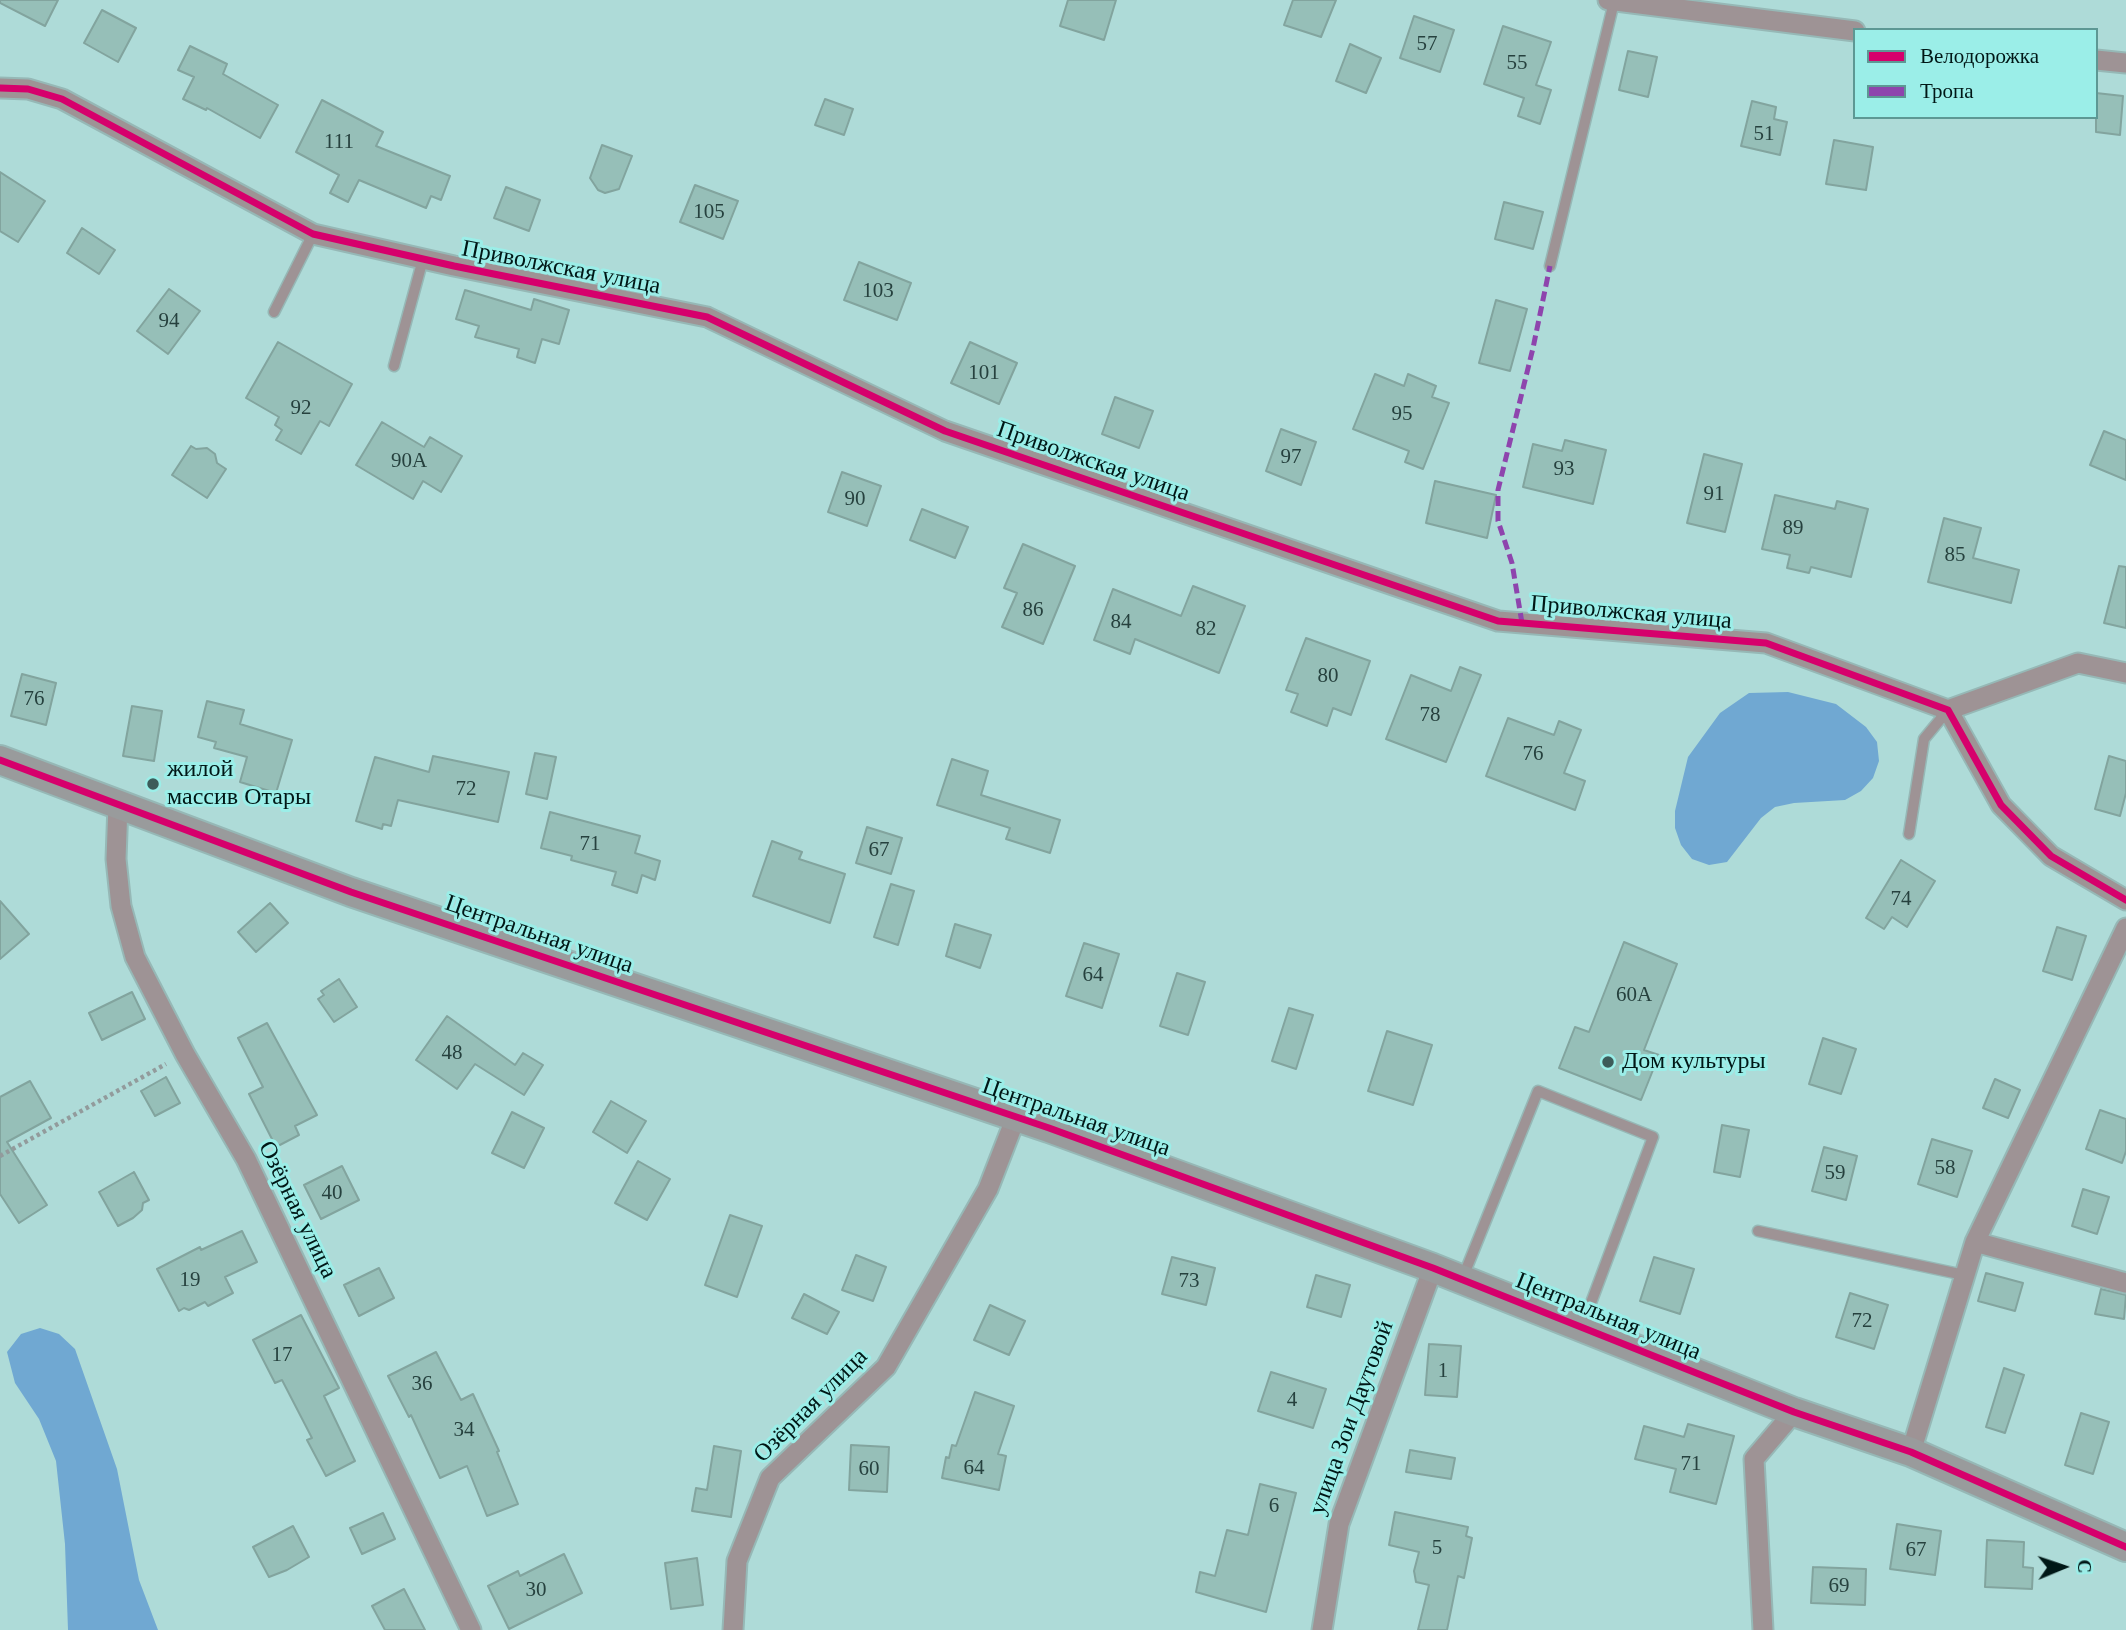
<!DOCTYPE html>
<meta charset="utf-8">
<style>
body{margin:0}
#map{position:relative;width:2126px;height:1630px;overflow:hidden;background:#aedbd8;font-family:Georgia,serif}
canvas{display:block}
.legend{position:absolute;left:1853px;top:28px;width:245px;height:91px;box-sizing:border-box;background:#9beee8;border:2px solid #5d9894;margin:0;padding:9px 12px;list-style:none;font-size:21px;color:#001716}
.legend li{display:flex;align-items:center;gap:14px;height:35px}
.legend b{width:35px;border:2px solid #5d9894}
.north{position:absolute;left:2028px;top:1532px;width:70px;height:70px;-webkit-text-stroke:5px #9beee8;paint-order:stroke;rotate:88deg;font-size:19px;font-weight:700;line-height:28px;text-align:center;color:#001716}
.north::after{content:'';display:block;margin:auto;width:24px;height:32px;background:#001716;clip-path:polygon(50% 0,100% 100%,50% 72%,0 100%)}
</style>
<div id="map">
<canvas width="2126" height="1630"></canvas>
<ul class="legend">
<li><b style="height:9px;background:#d6006c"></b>Велодорожка</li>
<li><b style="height:9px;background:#8e44ad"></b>Тропа</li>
</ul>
<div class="north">С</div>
</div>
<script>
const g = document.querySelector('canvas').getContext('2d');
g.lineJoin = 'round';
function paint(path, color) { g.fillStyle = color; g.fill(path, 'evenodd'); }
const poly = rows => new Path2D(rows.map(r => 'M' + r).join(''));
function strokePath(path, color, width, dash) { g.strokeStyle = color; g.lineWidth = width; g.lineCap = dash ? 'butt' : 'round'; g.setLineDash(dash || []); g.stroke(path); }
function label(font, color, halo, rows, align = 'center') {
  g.font = font + ' Georgia,serif'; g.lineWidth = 6; g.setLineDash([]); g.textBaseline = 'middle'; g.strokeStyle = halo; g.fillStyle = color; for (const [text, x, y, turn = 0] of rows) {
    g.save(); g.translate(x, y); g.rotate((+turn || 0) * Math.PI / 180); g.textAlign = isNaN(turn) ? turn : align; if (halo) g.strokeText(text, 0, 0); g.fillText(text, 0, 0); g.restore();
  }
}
const water = poly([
 [1788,692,1836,704,1866,727,1877,742,1879,761,1873,778,1861,791,1845,800,1794,803,1775,807,1761,818,1727,862,1709,865,1692,859,1681,845,1675,828,1675,811,1688,757,1720,713,1749,693],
 [40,1328,59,1334,75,1349,117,1469,139,1580,158,1630,68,1630,65,1544,56,1461,39,1419,15,1383,7,1352,21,1334]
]);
const building = poly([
 [0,0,58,0,45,26,0,3,0,0],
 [1068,0,1116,0,1104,40,1060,26,1068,0],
 [1293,0,1336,0,1321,37,1284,25,1293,0],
 [102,10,136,28,118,62,84,43,102,10],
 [1414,16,1454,30,1440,72,1400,58,1414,16],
 [1503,26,1551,42,1536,85,1551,90,1540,124,1518,116,1524,98,1484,84,1503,26],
 [1350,44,1381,58,1366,93,1336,81,1350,44],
 [190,46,227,64,223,74,278,105,260,138,207,108,206,110,183,99,194,77,178,70,190,46],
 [1628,51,1657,57,1648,97,1619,90,1628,51],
 [2096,93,2123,96,2120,135,2096,132,2096,93],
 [825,99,853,109,844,135,815,125,825,99],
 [322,100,383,132,376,146,450,176,441,200,431,196,426,208,359,180,348,202,330,193,339,175,296,152,322,100],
 [1752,101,1776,107,1774,119,1787,122,1780,155,1741,146,1752,101],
 [1834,140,1873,147,1866,190,1826,184,1834,140],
 [602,145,632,156,619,189,605,193,598,190,590,178,602,145],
 [0,172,45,201,18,242,0,231,0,172],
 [695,185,738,201,723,239,680,222,695,185],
 [506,187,540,200,529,231,494,218,506,187],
 [1504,202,1543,212,1533,249,1495,239,1504,202],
 [82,228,115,250,99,274,67,253,82,228],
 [859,262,911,283,897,320,844,300,859,262],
 [169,289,200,311,168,354,137,331,169,289],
 [465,290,531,310,534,299,569,310,559,344,542,339,535,363,517,357,519,349,475,337,479,326,456,319,465,290],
 [1496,300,1527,309,1510,371,1479,363,1496,300],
 [278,342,352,384,329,426,320,421,301,454,276,440,282,430,275,425,279,417,246,398,278,342],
 [970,342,1017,363,999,404,951,383,970,342],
 [1375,374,1404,386,1408,374,1436,386,1432,397,1449,403,1423,469,1405,462,1409,451,1353,429,1375,374],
 [1115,397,1153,411,1139,448,1102,434,1115,397],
 [382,422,424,447,430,437,462,456,441,492,423,481,413,499,356,465,382,422],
 [1281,429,1316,442,1301,485,1266,471,1281,429],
 [2104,431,2126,440,2126,480,2090,465,2104,431],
 [1565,440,1606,450,1593,504,1523,487,1533,444,1562,451,1565,440],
 [191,446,196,449,207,448,215,454,217,463,226,469,207,498,172,475,191,446],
 [1704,454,1742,464,1725,532,1687,523,1704,454],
 [842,472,881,486,867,526,828,512,842,472],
 [1435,481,1496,495,1487,538,1426,523,1435,481],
 [1775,495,1835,509,1837,501,1868,509,1851,577,1811,567,1809,573,1787,568,1790,555,1762,549,1775,495],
 [922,509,968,527,955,558,910,540,922,509],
 [1944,518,1981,528,1973,558,2019,570,2011,603,1928,582,1944,518],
 [1023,544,1075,566,1043,644,1002,627,1017,593,1004,588,1023,544],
 [2119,566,2126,567,2126,628,2104,623,2119,566],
 [1193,586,1245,606,1219,673,1135,639,1130,654,1094,640,1113,589,1181,616,1193,586],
 [1306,638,1370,661,1351,715,1333,708,1327,726,1291,712,1298,694,1286,690,1306,638],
 [1460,667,1481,675,1446,762,1386,739,1411,675,1451,691,1460,667],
 [22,674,56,683,46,725,11,716,22,674],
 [207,701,244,710,240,724,292,740,276,793,240,782,247,757,214,748,216,742,198,737,207,701],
 [132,706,162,711,154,761,123,756,132,706],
 [1508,718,1554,735,1559,721,1581,730,1564,773,1585,781,1575,810,1486,776,1508,718],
 [535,753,556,757,547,799,526,794,535,753],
 [433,756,509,772,498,822,398,800,391,826,383,824,382,829,356,821,375,757,429,772,433,756],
 [2109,756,2126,761,2126,793,2120,816,2095,809,2109,756],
 [952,759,988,771,981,795,1060,820,1050,853,1006,839,1010,828,937,805,952,759],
 [550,812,640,836,635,853,660,861,655,880,642,875,637,893,612,885,616,872,571,860,572,856,541,848,550,812],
 [867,827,902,838,891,874,856,863,867,827],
 [772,841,802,852,799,859,845,874,830,923,753,896,772,841],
 [1901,860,1935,881,1907,927,1892,917,1884,929,1866,918,1901,860],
 [891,884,914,891,898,945,874,937,891,884],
 [0,901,29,934,0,959,0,901],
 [270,903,288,923,256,952,238,932,270,903],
 [955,924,991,935,980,968,946,956,955,924],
 [2057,927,2086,936,2072,980,2043,971,2057,927],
 [1624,942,1677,964,1644,1050,1659,1055,1641,1100,1559,1068,1575,1027,1589,1032,1624,942],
 [1084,943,1119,954,1102,1008,1066,996,1084,943],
 [1177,973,1205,982,1188,1035,1160,1026,1177,973],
 [339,979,357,1007,334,1022,318,999,324,995,321,991,339,979],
 [132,992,145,1019,102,1040,89,1013,132,992],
 [1289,1008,1313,1015,1296,1069,1272,1061,1289,1008],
 [447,1016,515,1065,523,1053,543,1065,524,1095,475,1064,457,1089,416,1060,447,1016],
 [267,1023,317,1115,295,1126,299,1135,276,1147,249,1094,263,1087,238,1038,267,1023],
 [1387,1031,1432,1045,1413,1105,1368,1091,1387,1031],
 [1823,1038,1856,1049,1841,1094,1809,1084,1823,1038],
 [166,1077,180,1103,155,1116,141,1091,166,1077],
 [1995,1079,2020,1090,2008,1118,1983,1108,1995,1079],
 [30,1081,51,1118,7,1142,47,1205,19,1223,0,1194,0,1097,30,1081],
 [611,1101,646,1121,627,1153,593,1132,611,1101],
 [2100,1110,2126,1119,2126,1151,2122,1163,2086,1149,2100,1110],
 [512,1112,544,1128,524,1168,492,1153,512,1112],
 [1722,1125,1749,1130,1740,1177,1714,1172,1722,1125],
 [1932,1139,1972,1151,1957,1197,1918,1184,1932,1139],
 [1824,1147,1857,1156,1846,1200,1812,1191,1824,1147],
 [638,1161,670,1179,647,1220,615,1203,638,1161],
 [342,1166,359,1200,321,1219,304,1185,342,1166],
 [134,1172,149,1200,143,1203,142,1210,133,1218,118,1226,99,1192,134,1172],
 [2083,1189,2109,1197,2097,1234,2072,1226,2083,1189],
 [730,1215,762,1226,737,1297,705,1285,730,1215],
 [242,1231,257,1262,225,1277,233,1293,208,1306,205,1302,189,1310,184,1308,179,1311,157,1269,200,1247,201,1250,242,1231],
 [856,1255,886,1267,873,1301,842,1290,856,1255],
 [1172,1257,1215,1268,1206,1305,1162,1294,1172,1257],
 [1654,1257,1694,1269,1680,1314,1640,1301,1654,1257],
 [379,1268,394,1298,359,1316,344,1285,379,1268],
 [1986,1273,2023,1283,2015,1311,1978,1301,1986,1273],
 [1316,1275,1350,1285,1341,1317,1307,1307,1316,1275],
 [2101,1289,2126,1295,2124,1319,2095,1314,2101,1289],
 [1850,1293,1888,1305,1874,1349,1836,1337,1850,1293],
 [804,1294,839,1312,827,1334,792,1318,804,1294],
 [990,1305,1025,1321,1009,1355,974,1340,990,1305],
 [301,1315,339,1388,324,1396,355,1461,326,1476,307,1440,312,1438,282,1380,275,1383,253,1340,301,1315],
 [1429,1344,1461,1346,1457,1397,1425,1395,1429,1344],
 [436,1352,461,1400,473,1394,499,1451,497,1452,518,1504,487,1516,467,1466,440,1478,411,1415,409,1417,388,1376,436,1352],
 [2004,1368,2024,1375,2005,1433,1986,1427,2004,1368],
 [1271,1372,1326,1389,1313,1428,1258,1411,1271,1372],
 [975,1392,1014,1406,998,1454,1006,1456,999,1490,942,1478,946,1457,949,1458,952,1445,956,1446,975,1392],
 [2081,1413,2109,1422,2093,1474,2065,1465,2081,1413],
 [1688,1424,1734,1436,1716,1504,1670,1492,1676,1469,1635,1459,1644,1426,1684,1437,1688,1424],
 [851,1445,889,1447,887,1492,849,1490,851,1445],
 [714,1446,741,1451,731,1517,692,1511,696,1488,707,1490,714,1446],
 [1410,1450,1455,1458,1451,1479,1406,1472,1410,1450],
 [1260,1484,1296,1493,1266,1612,1196,1592,1200,1572,1215,1576,1227,1530,1248,1535,1260,1484],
 [1395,1512,1468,1527,1466,1536,1472,1538,1464,1578,1458,1576,1447,1630,1418,1630,1429,1585,1416,1582,1414,1571,1419,1552,1389,1545,1395,1512],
 [383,1513,395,1539,362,1554,350,1528,383,1513],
 [1897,1524,1941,1531,1935,1575,1890,1569,1897,1524],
 [293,1526,309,1557,287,1570,269,1577,253,1547,293,1526],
 [1987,1540,2024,1542,2023,1567,2033,1568,2032,1589,1985,1587,1987,1540],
 [564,1554,582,1593,509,1629,488,1586,518,1571,520,1576,564,1554],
 [697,1558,703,1605,671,1609,665,1563,697,1558],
 [1813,1567,1866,1569,1865,1605,1811,1603,1813,1567],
 [404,1589,425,1630,385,1630,372,1606,404,1589]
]);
const path = poly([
 [0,1156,166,1064]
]);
const lane = poly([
 [1550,266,1614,2],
 [274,312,313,234],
 [394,366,423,259],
 [1909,834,1924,739,1948,710],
 [1758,1231,1964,1275],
 [1463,1277,1538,1091,1653,1137,1582,1327]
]);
const street = poly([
 [1608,0,1855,31],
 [2096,60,2126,63],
 [0,88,28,89,62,99,313,234,454,266,707,317,945,431,1498,621,1766,643,1948,710,2001,805,2051,856,2126,900],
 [1948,710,2078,663,2126,673],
 [118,805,116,859,121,906,135,957,185,1054,246,1159,471,1630],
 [1975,1242,2126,1283],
 [1911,1452,1975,1242,2126,928],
 [733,1630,737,1561,770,1478,886,1367,988,1189,1016,1117],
 [1322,1630,1339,1524,1433,1268],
 [1763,1630,1754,1459,1794,1412]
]);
const secondary = poly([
 [0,760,351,892,1049,1128,1433,1268,1794,1412,1911,1452,2126,1547]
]);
const quiet = poly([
 [1522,623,1512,563,1498,521,1498,490,1533,348,1550,266]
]);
const cycleway = poly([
 [0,88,28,89,62,99,313,234,454,266,707,317,945,431,1498,621,1766,643,1948,710,2001,805,2051,856,2126,900],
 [0,760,351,892,1049,1128,1433,1268,1794,1412,1911,1452,2126,1547]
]);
const markers = [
 [153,784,7,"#3d5c5a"],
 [1608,1062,7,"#3d5c5a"]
];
const numberNames = [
 ["57",1427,44],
 ["55",1517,63],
 ["51",1764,134],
 ["111",339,142],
 ["105",709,212],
 ["103",878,291],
 ["94",169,321],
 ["101",984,373],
 ["92",301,408],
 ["95",1402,414],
 ["97",1291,457],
 ["90А",409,461],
 ["93",1564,469],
 ["91",1714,494],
 ["90",855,499],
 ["89",1793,528],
 ["85",1955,555],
 ["86",1033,610],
 ["84",1121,622],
 ["82",1206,629],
 ["80",1328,676],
 ["76",34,699],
 ["78",1430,715],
 ["76",1533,754],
 ["72",466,789],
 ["71",590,844],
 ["67",879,850],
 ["74",1901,899],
 ["64",1093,975],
 ["60А",1634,995],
 ["48",452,1053],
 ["58",1945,1168],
 ["59",1835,1173],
 ["40",332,1193],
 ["19",190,1280],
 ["73",1189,1281],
 ["72",1862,1321],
 ["17",282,1355],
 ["1",1443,1371],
 ["36",422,1384],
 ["4",1292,1400],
 ["34",464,1430],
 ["71",1691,1464],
 ["64",974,1468],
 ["60",869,1469],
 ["6",1274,1506],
 ["5",1437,1548],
 ["67",1916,1550],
 ["69",1839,1586],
 ["30",536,1590]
];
const streetNames = [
 ["Приволжская улица",561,268,11],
 ["Приволжская улица",1093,462,19],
 ["Приволжская улица",1631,613,5],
 ["Центральная улица",539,935,19],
 ["Центральная улица",1076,1118,19],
 ["Озёрная улица",297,1210,64],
 ["Центральная улица",1608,1317,22],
 ["Озёрная улица",811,1406,-45],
 ["улица Зои Даутовой",1352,1418,-70]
];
const poiNames = [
 ["жилой",167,770],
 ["массив Отары",167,798],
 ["Дом культуры",1622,1062]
];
paint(water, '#70a8d2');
paint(building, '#96bfb8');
strokePath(building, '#82a49e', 2);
strokePath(lane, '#96b8b6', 13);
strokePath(street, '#96b8b6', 23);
strokePath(secondary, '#96b8b6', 32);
strokePath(path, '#929b9c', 4.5, [3.5, 3.5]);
strokePath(lane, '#9e9395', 10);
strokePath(street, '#9e9395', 19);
strokePath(secondary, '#999b9c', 28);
strokePath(quiet, '#8e44ad', 5, [10, 5]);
strokePath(cycleway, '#d6006c', 7);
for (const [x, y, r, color] of markers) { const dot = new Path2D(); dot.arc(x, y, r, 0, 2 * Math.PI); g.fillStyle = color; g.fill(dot); strokePath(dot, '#9beee8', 2.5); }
label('21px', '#26413e', null, numberNames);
label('24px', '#001716', '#9beee8', streetNames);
label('24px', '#001716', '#9beee8', poiNames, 'left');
</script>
